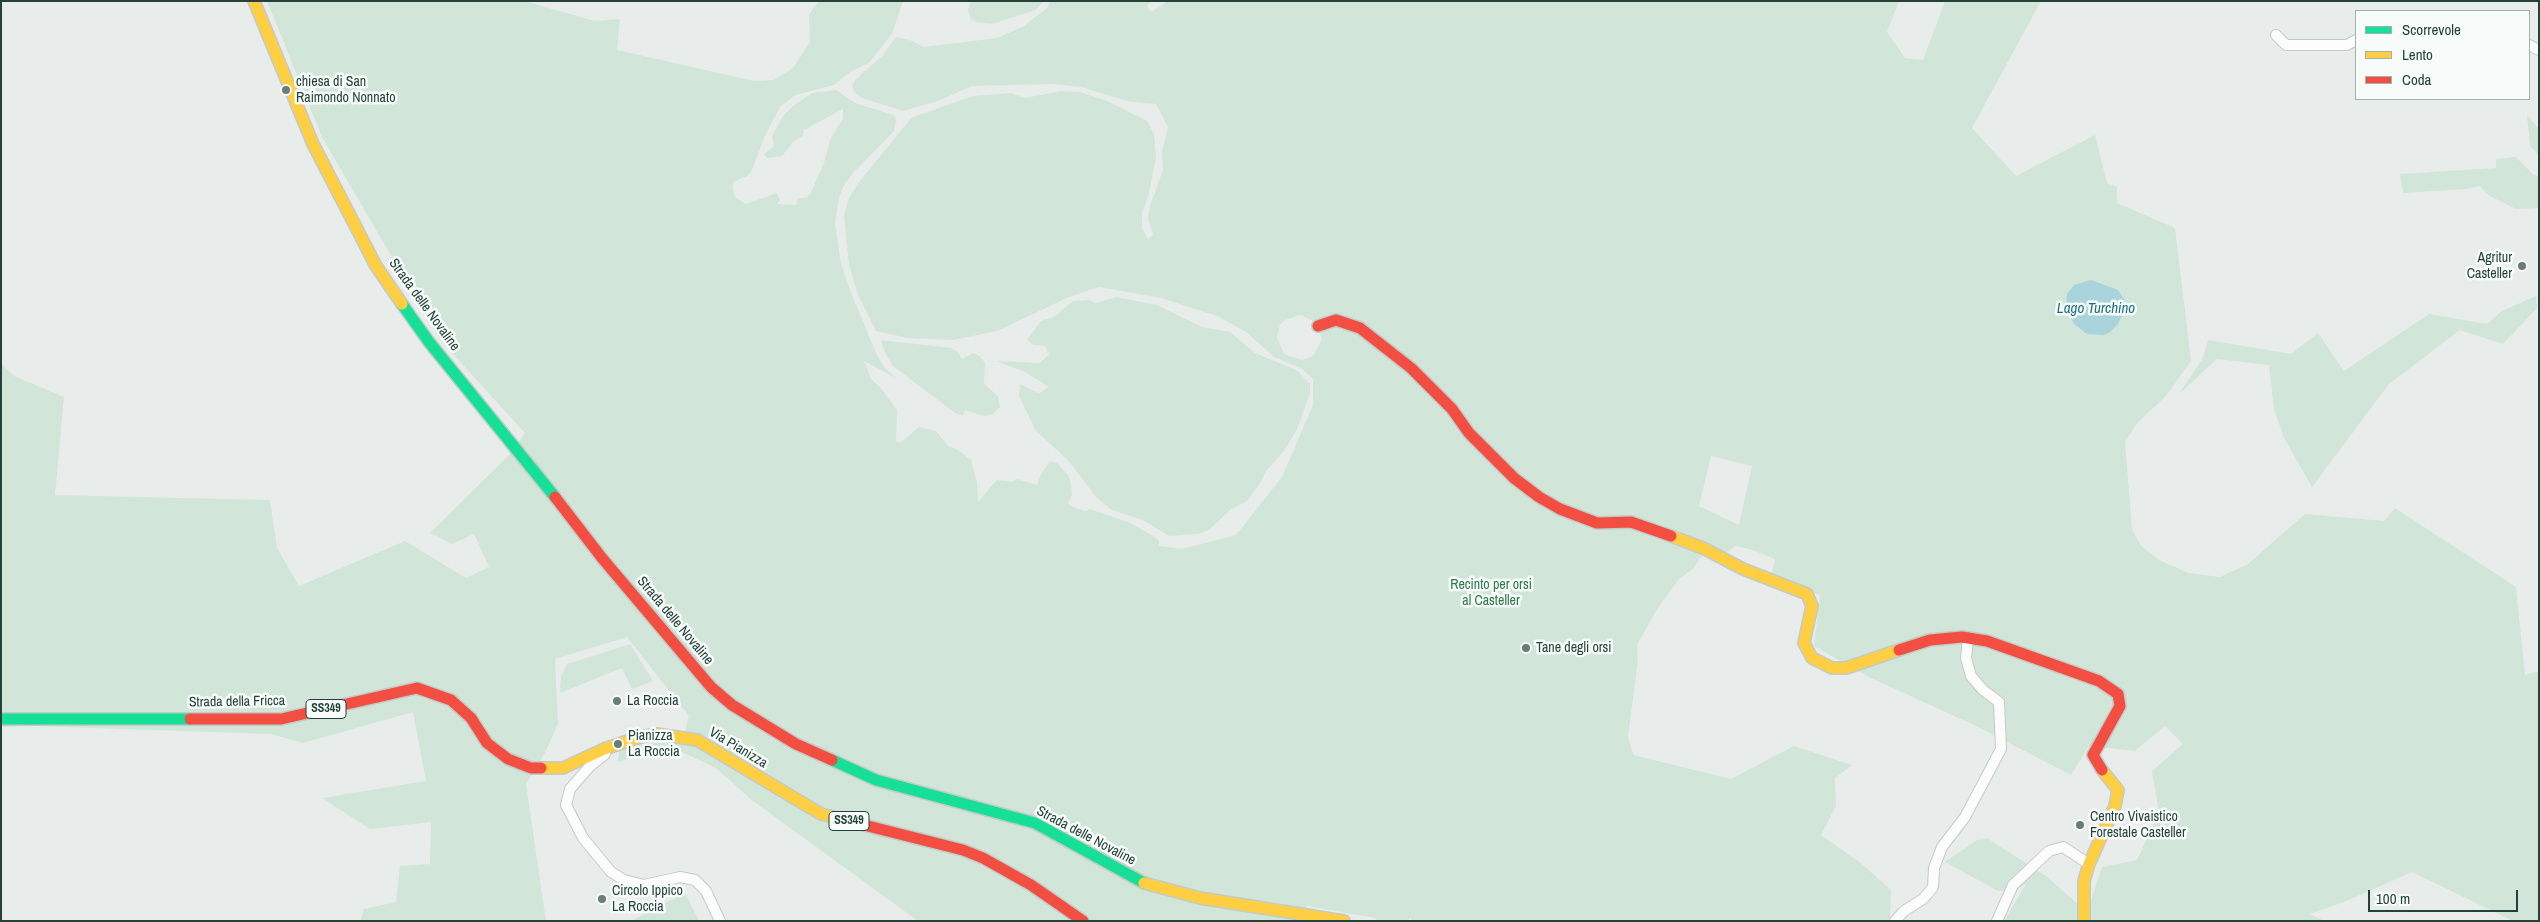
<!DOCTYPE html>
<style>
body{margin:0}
#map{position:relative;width:2540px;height:922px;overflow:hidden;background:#e8edeb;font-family:"Archivo Narrow",sans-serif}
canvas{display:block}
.frame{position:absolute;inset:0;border:2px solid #24423a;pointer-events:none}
.legend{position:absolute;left:2355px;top:10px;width:175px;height:90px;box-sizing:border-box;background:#f7fbf9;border:1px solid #a3b1ad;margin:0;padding:6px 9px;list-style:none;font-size:15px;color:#24423a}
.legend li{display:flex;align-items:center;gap:10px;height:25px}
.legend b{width:25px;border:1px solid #a3b1ad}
.scale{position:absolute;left:2368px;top:890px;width:150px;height:22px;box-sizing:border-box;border:2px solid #24423a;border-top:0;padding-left:6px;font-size:15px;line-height:18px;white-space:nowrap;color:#24423a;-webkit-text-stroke:4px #f7fbf9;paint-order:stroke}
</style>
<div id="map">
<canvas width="2540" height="922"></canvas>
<div class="frame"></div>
<ul class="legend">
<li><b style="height:6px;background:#16e098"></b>Scorrevole</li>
<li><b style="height:6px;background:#ffcf43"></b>Lento</li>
<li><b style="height:6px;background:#f24e42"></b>Coda</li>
</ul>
<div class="scale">100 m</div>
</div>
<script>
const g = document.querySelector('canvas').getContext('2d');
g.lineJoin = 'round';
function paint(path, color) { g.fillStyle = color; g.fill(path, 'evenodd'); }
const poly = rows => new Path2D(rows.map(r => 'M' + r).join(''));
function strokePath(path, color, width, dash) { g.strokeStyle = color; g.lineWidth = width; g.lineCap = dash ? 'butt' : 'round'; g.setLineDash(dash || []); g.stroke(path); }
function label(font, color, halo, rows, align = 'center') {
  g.font = font + ' "Archivo Narrow",sans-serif'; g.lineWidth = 5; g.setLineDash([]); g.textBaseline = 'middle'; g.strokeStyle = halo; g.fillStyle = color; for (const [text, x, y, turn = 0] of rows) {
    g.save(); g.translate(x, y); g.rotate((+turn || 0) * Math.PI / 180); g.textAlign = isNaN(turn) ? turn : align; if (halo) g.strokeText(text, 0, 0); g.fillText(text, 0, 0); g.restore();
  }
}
const green = poly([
 [267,1,524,1,595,21,620,19,617,50,754,81,774,80,793,68,810,42,809,14,819,1,903,1,892,34,869,63,850,72,834,85,795,95,780,107,764,138,752,170,747,176,735,181,732,187,735,197,746,204,777,193,780,200,777,204,796,205,798,198,806,198,810,194,824,163,830,140,843,118,843,109,804,130,803,136,793,142,782,156,767,158,764,154,774,146,772,136,783,116,794,105,812,93,836,90,855,103,894,115,896,120,894,131,853,173,844,185,839,197,835,223,841,263,849,288,876,353,884,367,896,378,864,361,871,379,880,387,897,410,896,441,900,443,919,427,936,431,948,446,958,450,971,460,977,482,978,502,997,480,1012,482,1017,479,1037,485,1041,474,1050,461,1057,463,1068,475,1071,484,1072,495,1068,504,1075,508,1086,511,1090,509,1130,523,1152,535,1159,541,1159,546,1182,549,1236,535,1282,477,1313,405,1313,379,1301,368,1274,357,1246,332,1217,316,1161,298,1099,287,1069,297,997,331,953,340,907,338,876,331,858,295,849,265,844,215,849,198,859,182,911,118,973,96,1011,93,1025,98,1061,91,1080,92,1107,101,1147,121,1154,134,1156,157,1149,194,1142,213,1142,229,1148,239,1153,235,1148,219,1150,206,1163,170,1162,151,1168,127,1156,104,1131,102,1081,87,1054,84,972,86,938,101,903,111,862,98,856,94,852,86,855,80,882,56,896,37,913,41,923,47,997,38,1024,26,1048,7,1050,1,1152,1,1147,6,1151,12,1168,1,1899,1,1887,32,1905,58,1923,60,1945,1,2041,1,1972,128,2016,176,2095,135,2107,183,2117,187,2117,203,2175,228,2191,361,2166,396,2138,422,2125,442,2132,529,2141,546,2161,561,2189,573,2220,577,2248,564,2305,514,2384,521,2395,508,2516,587,2525,675,2539,671,2539,921,2513,921,2412,872,2344,902,2310,914,2324,921,2004,921,2026,884,2015,891,1998,891,1945,862,1977,840,1987,838,2046,876,2087,912,2102,867,2137,860,2159,812,2152,771,2183,744,2165,726,2135,751,2089,746,2071,775,1974,725,1871,678,1814,646,1820,595,1771,576,1775,559,1750,549,1735,546,1726,554,1707,547,1694,568,1679,579,1659,606,1637,645,1638,660,1628,736,1633,755,1731,779,1794,746,1852,765,1835,778,1836,806,1821,835,1862,864,1891,890,1890,921,1412,921,1410,918,1408,921,1377,921,1375,918,1307,906,1306,921,918,921,753,801,716,768,680,751,651,752,618,762,619,751,642,742,683,739,689,716,627,637,555,659,558,724,545,753,526,784,546,921,360,921,364,909,396,902,400,866,430,864,431,822,370,829,322,798,426,781,413,712,303,743,271,734,34,726,1,727,1,363,14,376,64,397,55,495,270,500,277,548,299,586,405,541,466,578,489,567,474,534,452,544,430,533,511,453,525,433,440,340,322,137],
 [1300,315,1316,322,1322,339,1313,356,1302,360,1284,354,1277,337,1280,325,1285,320],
 [1711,456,1752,466,1739,525,1699,506],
 [971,1,1044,1,1035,10,992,24,976,22,970,18,968,10],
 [2527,115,2539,129,2539,155,2530,146],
 [2516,157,2534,175,2539,176,2539,208,2516,209,2488,195,2480,186,2464,189,2403,193,2400,174,2496,168,2496,159],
 [2536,296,2537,308,2503,344,2460,330,2389,384,2312,487,2284,438,2274,409,2269,365,2217,359,2179,394,2203,358,2208,340,2291,354,2318,333,2344,371,2429,314,2487,324,2502,311],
 [1116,297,1157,305,1202,327,1230,332,1255,353,1298,371,1310,384,1310,393,1297,429,1284,451,1266,471,1261,482,1247,501,1231,509,1209,530,1198,534,1169,536,1143,520,1110,509,1096,497,1068,460,1035,430,1032,423,1019,396,1020,384,1039,393,1049,387,1025,372,996,361,1040,363,1049,354,1045,346,1034,345,1027,340,1041,321,1054,317,1073,301,1089,300,1096,303],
 [881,340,951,348,958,352,962,359,973,353,980,356,985,363,984,384,998,396,1000,407,993,414,984,416,965,410,963,416,955,413,893,366,885,353],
 [630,644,653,681,632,689,622,668,560,693,561,676,567,664],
 [685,893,699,921,631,921]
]);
const water = poly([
 [2091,280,2118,290,2124,299,2125,309,2118,324,2109,333,2103,335,2087,334,2074,324,2066,309,2067,294,2074,285]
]);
const street = poly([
 [2276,35,2286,45,2347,45,2356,40],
 [2529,45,2539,50],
 [605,754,590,766,570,789,566,805,583,838,611,872,624,880,644,885,680,877,695,880,706,891,720,921],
 [1895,921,1904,911,1923,899,1933,887,1934,868,1942,847,1965,817,2001,749,1999,702,1983,690,1971,676,1966,658,1968,638],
 [1997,921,2013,885,2049,851,2063,847,2089,864]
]);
const fast = poly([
 [402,304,429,342,555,497],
 [1,719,190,719],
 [832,760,876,780,1035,823,1144,883]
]);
const slow = poly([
 [254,1,313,144,376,266,402,304],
 [1671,536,1703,548,1743,569,1807,594,1812,606,1804,643,1812,658,1832,668,1846,668,1899,650],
 [541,768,563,768,604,749,640,737,657,734,697,740,821,814,852,822],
 [1144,883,1200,898,1344,921],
 [2084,921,2084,881,2089,864,2115,806,2118,790,2102,770]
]);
const jam = poly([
 [1318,326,1336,320,1360,328,1411,368,1452,409,1469,433,1514,478,1539,497,1560,509,1597,523,1631,522,1671,536],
 [555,497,602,558,711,687,732,705,796,744,832,760],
 [1899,650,1930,640,1962,637,1987,641,2099,681,2118,694,2120,706,2093,755,2102,770],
 [190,719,281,719,417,688,451,700,471,718,487,743,508,759,531,768,541,768],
 [852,822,963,850,983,858,1031,885,1083,921]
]);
const markers = [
 [286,90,5,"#697e78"],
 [2522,266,5,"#697e78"],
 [1526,648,5,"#697e78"],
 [617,701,5,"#697e78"],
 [618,744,5,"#697e78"],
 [2080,825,5,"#697e78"],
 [602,899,5,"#697e78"]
];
const shields = [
 [326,709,40],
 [849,821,40]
];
const shieldNames = [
 ["SS349",326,709],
 ["SS349",849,821]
];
const poiNames = [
 ["chiesa di San",296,82],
 ["Raimondo Nonnato",296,98],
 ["Agritur",2512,258,"right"],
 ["Casteller",2512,274,"right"],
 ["Tane degli orsi",1536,648],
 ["La Roccia",627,701],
 ["Pianizza",628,736],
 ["La Roccia",628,752],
 ["Centro Vivaistico",2090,817],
 ["Forestale Casteller",2090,833],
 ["Circolo Ippico",612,891],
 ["La Roccia",612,907]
];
const streetNames = [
 ["Strada delle Novaline",424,305,54],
 ["Strada delle Novaline",675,621,50],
 ["Strada della Fricca",237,702,-1],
 ["Via Pianizza",738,748,31],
 ["Strada delle Novaline",1086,836,28]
];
const parkNames = [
 ["Recinto per orsi",1491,585],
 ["al Casteller",1491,601]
];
const waterNames = [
 ["Lago Turchino",2096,309]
];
paint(green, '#d1e6d8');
paint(water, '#a9d4db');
strokePath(street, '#c5cac8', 12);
strokePath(fast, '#c3cbc8', 14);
strokePath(slow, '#c3cbc8', 14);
strokePath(jam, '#c3cbc8', 14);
strokePath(street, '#fcfcfc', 10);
strokePath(fast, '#16e098', 11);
strokePath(slow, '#ffcf43', 11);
strokePath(jam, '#f24e42', 11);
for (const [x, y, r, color] of markers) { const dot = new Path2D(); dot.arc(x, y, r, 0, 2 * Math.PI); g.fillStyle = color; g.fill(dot); strokePath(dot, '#f7fbf9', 2); }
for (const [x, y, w] of shields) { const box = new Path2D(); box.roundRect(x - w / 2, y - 9.5, w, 19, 4); g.fillStyle = '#f7fbf9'; g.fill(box); strokePath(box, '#24423a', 1); }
label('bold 12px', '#24423a', null, shieldNames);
label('14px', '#24423a', '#f7fbf9', poiNames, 'left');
label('14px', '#24423a', '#f7fbf9', streetNames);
label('14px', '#2d7a4b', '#f7fbf9', parkNames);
label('italic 15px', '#1c6f80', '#f7fbf9', waterNames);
</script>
